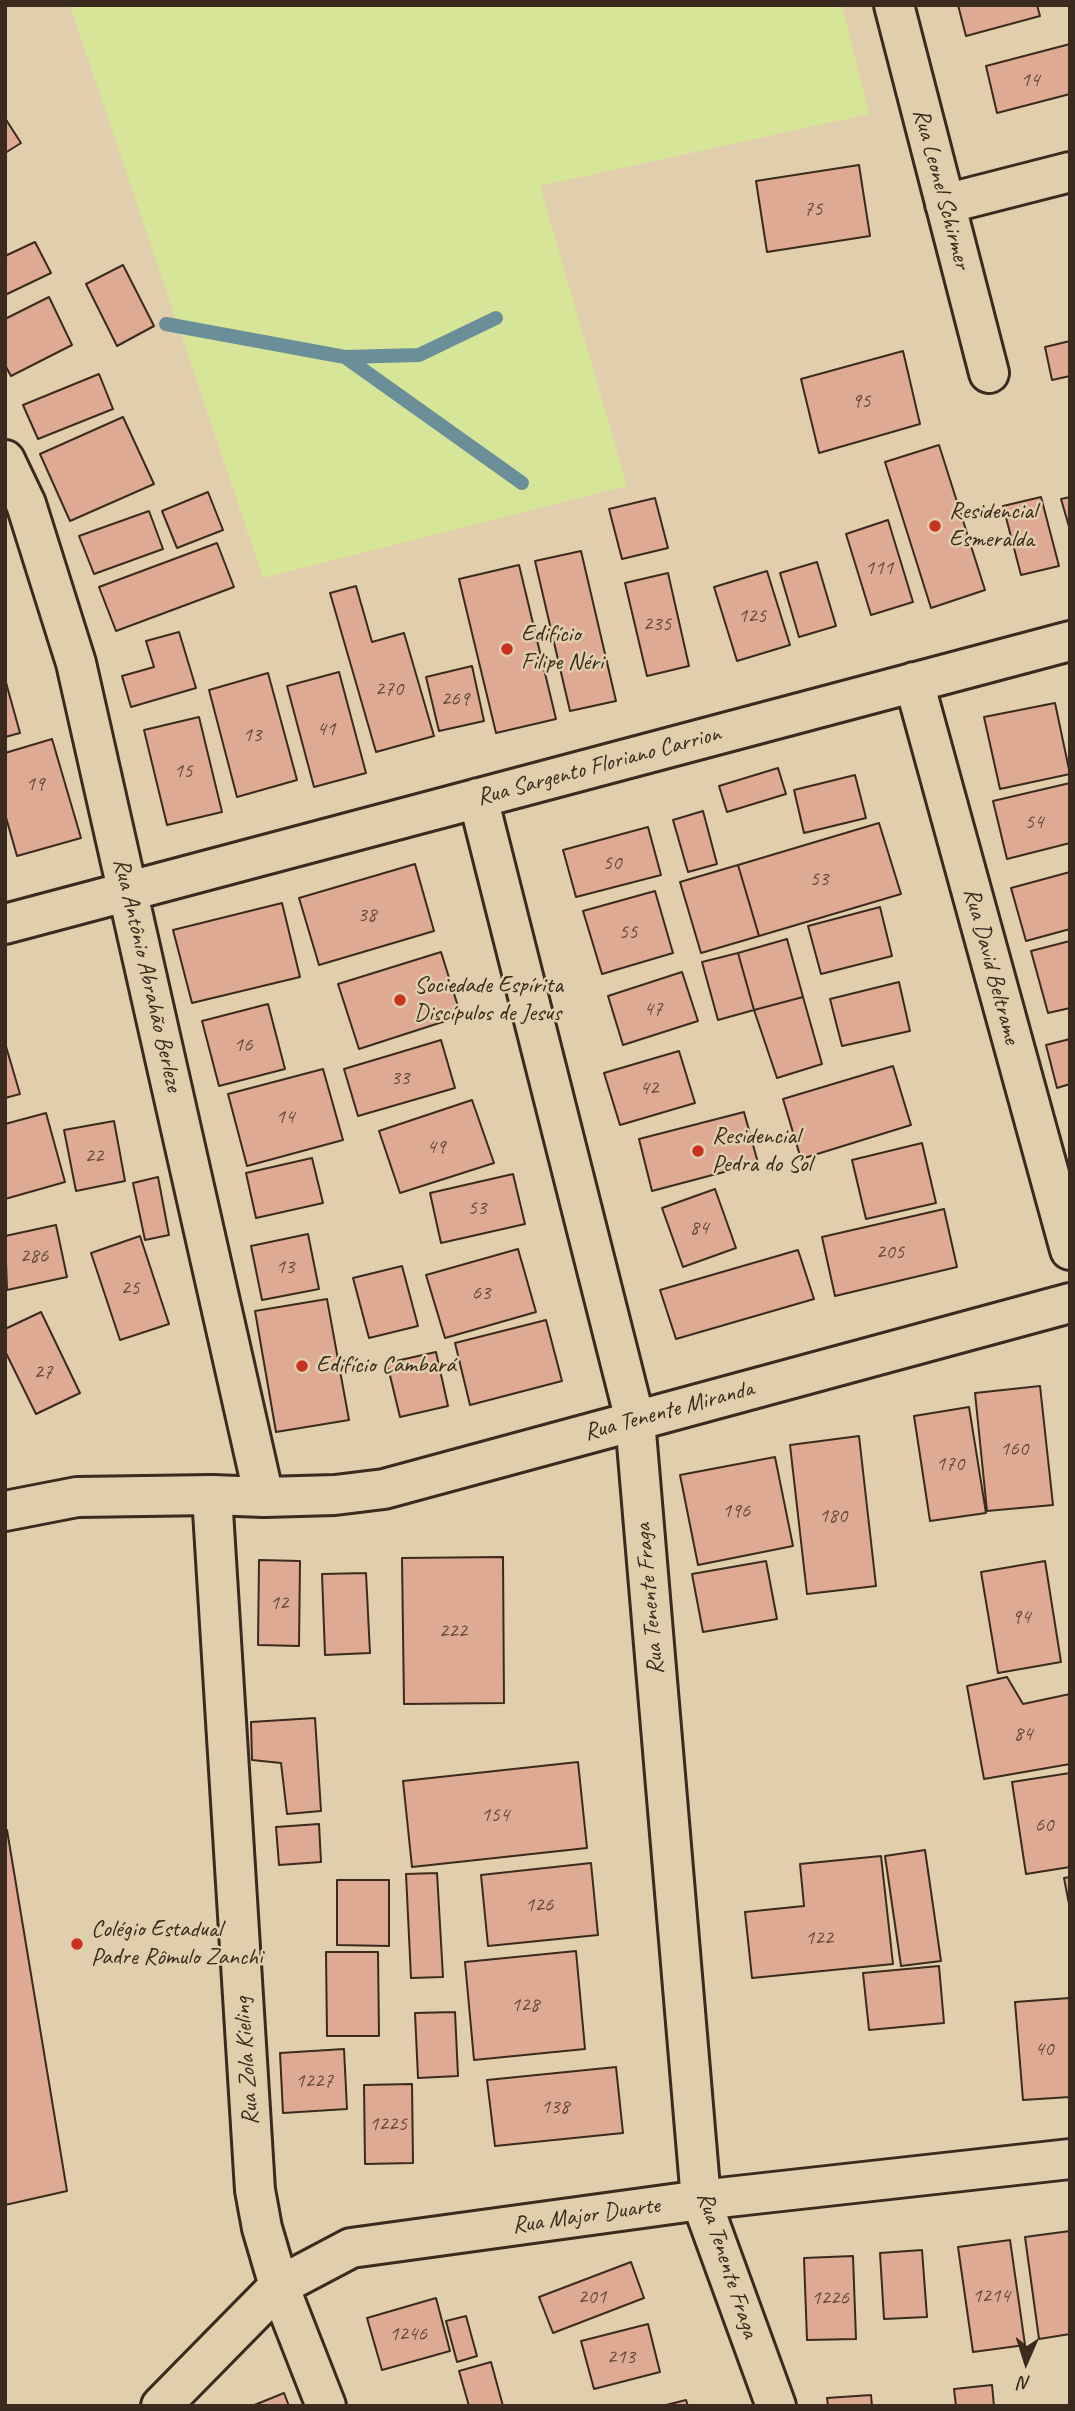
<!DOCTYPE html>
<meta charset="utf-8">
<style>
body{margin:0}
#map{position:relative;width:1075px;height:2411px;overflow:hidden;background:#e1ceac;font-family:Caveat,sans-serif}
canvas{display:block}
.frame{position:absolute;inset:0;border:7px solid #3b2a1e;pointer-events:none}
.north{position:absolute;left:991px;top:2327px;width:70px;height:70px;-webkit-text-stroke:5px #e1ceac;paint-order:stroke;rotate:183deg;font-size:19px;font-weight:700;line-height:28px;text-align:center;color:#3b2a1e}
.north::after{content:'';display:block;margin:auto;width:24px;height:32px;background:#3b2a1e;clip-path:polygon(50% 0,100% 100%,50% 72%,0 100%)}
</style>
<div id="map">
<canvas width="1075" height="2411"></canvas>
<div class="frame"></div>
<div class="north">N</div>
</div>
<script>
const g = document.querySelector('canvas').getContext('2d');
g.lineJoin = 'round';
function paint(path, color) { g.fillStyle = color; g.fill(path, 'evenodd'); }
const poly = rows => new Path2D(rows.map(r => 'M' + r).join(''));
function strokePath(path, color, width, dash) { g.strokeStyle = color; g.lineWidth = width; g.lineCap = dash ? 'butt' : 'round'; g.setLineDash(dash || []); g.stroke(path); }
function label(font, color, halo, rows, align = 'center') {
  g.font = font + ' Caveat,sans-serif'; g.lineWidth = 5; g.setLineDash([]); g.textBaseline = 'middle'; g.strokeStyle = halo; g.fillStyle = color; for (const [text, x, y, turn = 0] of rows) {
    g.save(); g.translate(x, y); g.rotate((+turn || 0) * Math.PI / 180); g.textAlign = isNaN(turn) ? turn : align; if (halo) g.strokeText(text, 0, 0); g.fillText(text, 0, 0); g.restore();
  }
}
const green = poly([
 [70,5,842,5,869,114,540,186,627,486,263,578]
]);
const stream = poly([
 [166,324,345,357,522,483],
 [345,357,419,355,496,318]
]);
const building = poly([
 [958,5,1037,5,1040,16,966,36,958,5],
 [1070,44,1070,94,997,113,986,66,1070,44],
 [5,118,21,143,5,153,5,118],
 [859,165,870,236,767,252,756,181,859,165],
 [35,242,51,273,5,295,5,256,35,242],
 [123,265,154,326,117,346,86,284,123,265],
 [49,297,72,345,11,376,5,365,5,319,49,297],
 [1070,341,1070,376,1052,380,1045,347,1070,341],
 [903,351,920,424,819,453,801,379,903,351],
 [99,374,113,409,38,439,23,405,99,374],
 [123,417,154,484,70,521,40,454,123,417],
 [939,445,985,590,931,608,885,462,939,445],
 [208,492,223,530,177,548,162,511,208,492],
 [1041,497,1059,566,1021,575,1003,506,1041,497],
 [1070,497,1070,530,1061,499,1070,497],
 [655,498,668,548,622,559,609,509,655,498],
 [149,511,163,549,94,574,79,536,149,511],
 [888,520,913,602,871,615,846,534,888,520],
 [217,543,234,587,116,631,99,587,217,543],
 [581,551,616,701,570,711,535,561,581,551],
 [817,562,836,626,799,637,780,573,817,562],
 [519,565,556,719,496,733,459,579,519,565],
 [767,571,790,645,737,661,714,587,767,571],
 [668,573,689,666,647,676,625,583,668,573],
 [356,586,372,642,404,633,434,736,376,752,330,593,356,586],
 [179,632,196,688,131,707,122,676,154,667,146,641,179,632],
 [472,666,484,721,439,731,426,677,472,666],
 [339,672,366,773,314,787,287,686,339,672],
 [268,673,297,780,237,797,209,690,268,673],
 [5,679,20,733,5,737,5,679],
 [1055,703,1070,774,1000,789,984,717,1055,703],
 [199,717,222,812,167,825,144,730,199,717],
 [52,739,81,838,17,856,5,814,5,753,52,739],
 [778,768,786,794,727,812,719,786,778,768],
 [855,775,866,818,804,833,794,790,855,775],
 [1070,783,1070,843,1007,859,993,801,1070,783],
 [703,811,717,864,688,872,673,820,703,811],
 [879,823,901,894,759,936,738,865,879,823],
 [648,827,661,875,576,897,563,850,648,827],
 [415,864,434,931,319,965,299,898,415,864],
 [738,865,759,936,701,953,680,882,738,865],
 [1070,872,1070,929,1026,941,1011,888,1070,872],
 [655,891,673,953,602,974,583,911,655,891],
 [282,903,300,977,192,1003,173,930,282,903],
 [880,907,892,956,821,974,808,926,880,907],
 [787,939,803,997,754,1010,738,953,787,939],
 [1070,941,1070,1008,1048,1013,1031,951,1070,941],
 [441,952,461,1016,359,1049,338,984,441,952],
 [738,953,754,1010,718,1020,702,962,738,953],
 [682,972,698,1021,623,1045,608,996,682,972],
 [899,982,910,1031,842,1046,830,999,899,982],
 [803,997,822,1064,777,1078,754,1010,803,997],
 [268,1004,285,1069,219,1086,202,1021,268,1004],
 [1070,1039,1070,1084,1057,1088,1046,1045,1070,1039],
 [441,1040,455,1088,358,1116,344,1069,441,1040],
 [5,1043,20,1094,5,1098,5,1043],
 [679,1051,695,1103,620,1125,604,1073,679,1051],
 [893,1066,911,1125,801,1159,783,1099,893,1066],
 [323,1069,343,1140,247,1166,228,1094,323,1069],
 [472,1100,494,1163,400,1193,379,1131,472,1100],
 [744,1112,758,1163,652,1191,639,1139,744,1112],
 [46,1113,65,1182,5,1199,5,1124,46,1113],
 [114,1121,125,1181,76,1191,64,1130,114,1121],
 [922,1143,936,1203,866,1219,852,1160,922,1143],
 [312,1158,323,1203,256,1218,246,1173,312,1158],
 [513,1174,525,1224,441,1243,430,1193,513,1174],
 [158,1177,169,1235,145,1240,133,1183,158,1177],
 [715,1189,736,1248,683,1267,662,1208,715,1189],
 [944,1209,957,1267,835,1296,822,1237,944,1209],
 [56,1225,67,1277,7,1290,5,1236,56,1225],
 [308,1234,319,1289,262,1300,251,1246,308,1234],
 [140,1236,169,1324,120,1340,91,1253,140,1236],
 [518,1249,536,1312,445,1338,426,1275,518,1249],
 [798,1250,814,1299,676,1339,660,1290,798,1250],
 [402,1266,418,1326,369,1338,353,1278,402,1266],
 [327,1299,349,1420,276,1432,255,1311,327,1299],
 [41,1312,80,1393,36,1414,5,1351,5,1329,41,1312],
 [546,1320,562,1381,470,1405,455,1343,546,1320],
 [436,1352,448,1406,400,1417,387,1363,436,1352],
 [1040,1386,1053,1505,987,1511,975,1393,1040,1386],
 [969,1407,986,1513,930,1521,914,1416,969,1407],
 [859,1436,876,1586,807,1594,790,1445,859,1436],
 [775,1457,793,1546,698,1565,680,1475,775,1457],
 [503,1557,504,1703,404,1704,402,1558,503,1557],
 [259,1560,300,1561,299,1646,258,1645,259,1560],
 [766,1561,777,1619,703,1632,692,1574,766,1561],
 [1045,1561,1061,1662,998,1673,981,1572,1045,1561],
 [366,1573,370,1653,325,1655,322,1574,366,1573],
 [1007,1677,1023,1704,1070,1694,1070,1764,984,1779,967,1686,1007,1677],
 [315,1718,321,1811,287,1814,281,1763,252,1760,251,1722,315,1718],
 [578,1762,587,1848,412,1867,403,1781,578,1762],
 [1070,1773,1070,1867,1026,1874,1012,1782,1070,1773],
 [319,1824,321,1862,279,1865,276,1827,319,1824],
 [7,1830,67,2191,5,2205,5,1831,7,1830],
 [925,1850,941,1961,901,1966,885,1856,925,1850],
 [881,1856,893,1964,752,1978,745,1912,804,1906,800,1864,881,1856],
 [591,1863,598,1935,488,1946,481,1875,591,1863],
 [437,1873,443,1977,411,1978,406,1874,437,1873],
 [1070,1877,1070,1909,1064,1878,1070,1877],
 [337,1880,389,1880,389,1946,337,1945,337,1880],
 [576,1951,585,2049,474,2060,465,1962,576,1951],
 [326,1952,378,1952,379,2036,327,2036,326,1952],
 [939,1966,944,2023,869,2030,863,1973,939,1966],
 [1070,1998,1070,2097,1023,2100,1015,2002,1070,1998],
 [455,2012,458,2076,418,2078,415,2013,455,2012],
 [344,2049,347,2109,283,2113,280,2053,344,2049],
 [616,2067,623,2133,495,2146,487,2080,616,2067],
 [412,2084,413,2163,365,2164,364,2085,412,2084],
 [1070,2231,1070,2334,1039,2339,1025,2237,1070,2231],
 [1010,2240,1025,2345,973,2352,958,2247,1010,2240],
 [922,2250,927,2317,884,2319,880,2253,922,2250],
 [853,2256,856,2339,807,2340,804,2258,853,2256],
 [631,2262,644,2298,553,2333,539,2297,631,2262],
 [436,2298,450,2351,382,2370,367,2318,436,2298],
 [466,2316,477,2356,457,2362,446,2321,466,2316],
 [648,2324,660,2372,594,2389,581,2341,648,2324],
 [491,2362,503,2406,469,2406,459,2371,491,2362],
 [992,2385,994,2406,956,2406,954,2389,992,2385],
 [284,2393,289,2406,252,2406,284,2393],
 [871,2395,872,2406,828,2406,827,2398,871,2395],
 [686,2400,688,2406,662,2406,686,2400]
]);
const street = poly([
 [894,5,989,373],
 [945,204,1070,172],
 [5,460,26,504,76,663,264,1497],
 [914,682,1070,1250],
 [478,798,635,1420,701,2200,776,2406],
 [5,924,1070,641],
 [212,1495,255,2190,262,2228,279,2286,326,2406],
 [161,2406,279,2286,351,2248,701,2200,1070,2159]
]);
const secondary = poly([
 [5,1511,77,1497,212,1495,264,1497,335,1495,384,1489,1070,1303]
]);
const markers = [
 [935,526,7,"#c8321e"],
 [507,649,7,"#c8321e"],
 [400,1000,7,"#c8321e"],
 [698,1151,7,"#c8321e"],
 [302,1366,7,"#c8321e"],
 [77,1944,7,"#c8321e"]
];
const numberNames = [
 ["14",1030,80],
 ["75",813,209],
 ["95",861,401],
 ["111",879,568],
 ["125",752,616],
 ["235",657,624],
 ["270",389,689],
 ["269",455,699],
 ["41",326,729],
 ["13",252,735],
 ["15",183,771],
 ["19",35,784],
 ["54",1034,822],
 ["50",612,863],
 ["53",819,879],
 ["38",367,915],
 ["55",628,932],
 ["47",653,1009],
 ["16",243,1045],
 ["33",400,1078],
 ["42",649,1088],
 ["14",285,1117],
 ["49",436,1147],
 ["22",94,1156],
 ["53",477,1208],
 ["84",699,1228],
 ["205",890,1252],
 ["286",34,1256],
 ["13",285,1267],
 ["25",130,1288],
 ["63",481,1293],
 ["27",43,1372],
 ["160",1014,1449],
 ["170",950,1464],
 ["196",736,1511],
 ["180",833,1516],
 ["12",279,1603],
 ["94",1021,1617],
 ["222",453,1631],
 ["84",1023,1734],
 ["154",495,1815],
 ["60",1044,1825],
 ["126",539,1905],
 ["122",819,1938],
 ["128",525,2005],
 ["40",1044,2049],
 ["1227",314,2081],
 ["138",555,2107],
 ["1225",388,2124],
 ["1214",991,2296],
 ["201",592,2297],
 ["1226",830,2298],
 ["1246",408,2334],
 ["213",621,2357]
];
const streetNames = [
 ["Rua Leonel Schirmer",941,189,75],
 ["Rua Sargento Floriano Carrion",599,766,-15],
 ["Rua David Beltrame",991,966,75],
 ["Rua Antônio Abrahão Berleze",147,975,77],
 ["Rua Tenente Miranda",669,1411,-15],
 ["Rua Tenente Fraga",650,1599,-95],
 ["Rua Zola Kieling",247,2061,-94],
 ["Rua Major Duarte",586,2216,-8],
 ["Rua Tenente Fraga",727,2265,72]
];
const poiNames = [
 ["Residencial",949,512],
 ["Esmeralda",949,540],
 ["Edifício",521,635],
 ["Filipe Néri",521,663],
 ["Sociedade Espírita",414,986],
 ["Discípulos de Jesus",414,1014],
 ["Residencial",712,1137],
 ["Pedra do Sol",712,1165],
 ["Edifício Cambará",316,1366],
 ["Colégio Estadual",91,1930],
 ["Padre Rômulo Zanchi",91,1958]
];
paint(green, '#d7e599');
strokePath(stream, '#6a8f98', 14);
paint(building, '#dfaa93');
strokePath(building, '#3b2a1e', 2);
strokePath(street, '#3b2a1e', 44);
strokePath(secondary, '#3b2a1e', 44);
strokePath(street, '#e1ceac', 38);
strokePath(secondary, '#e1ceac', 38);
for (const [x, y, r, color] of markers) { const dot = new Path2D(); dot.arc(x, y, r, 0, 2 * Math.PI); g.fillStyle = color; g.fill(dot); strokePath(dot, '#e1ceac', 2.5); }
label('21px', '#644a3b', null, numberNames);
label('24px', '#3b2a1e', '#e1ceac', streetNames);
label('24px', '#3b2a1e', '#e1ceac', poiNames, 'left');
</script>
